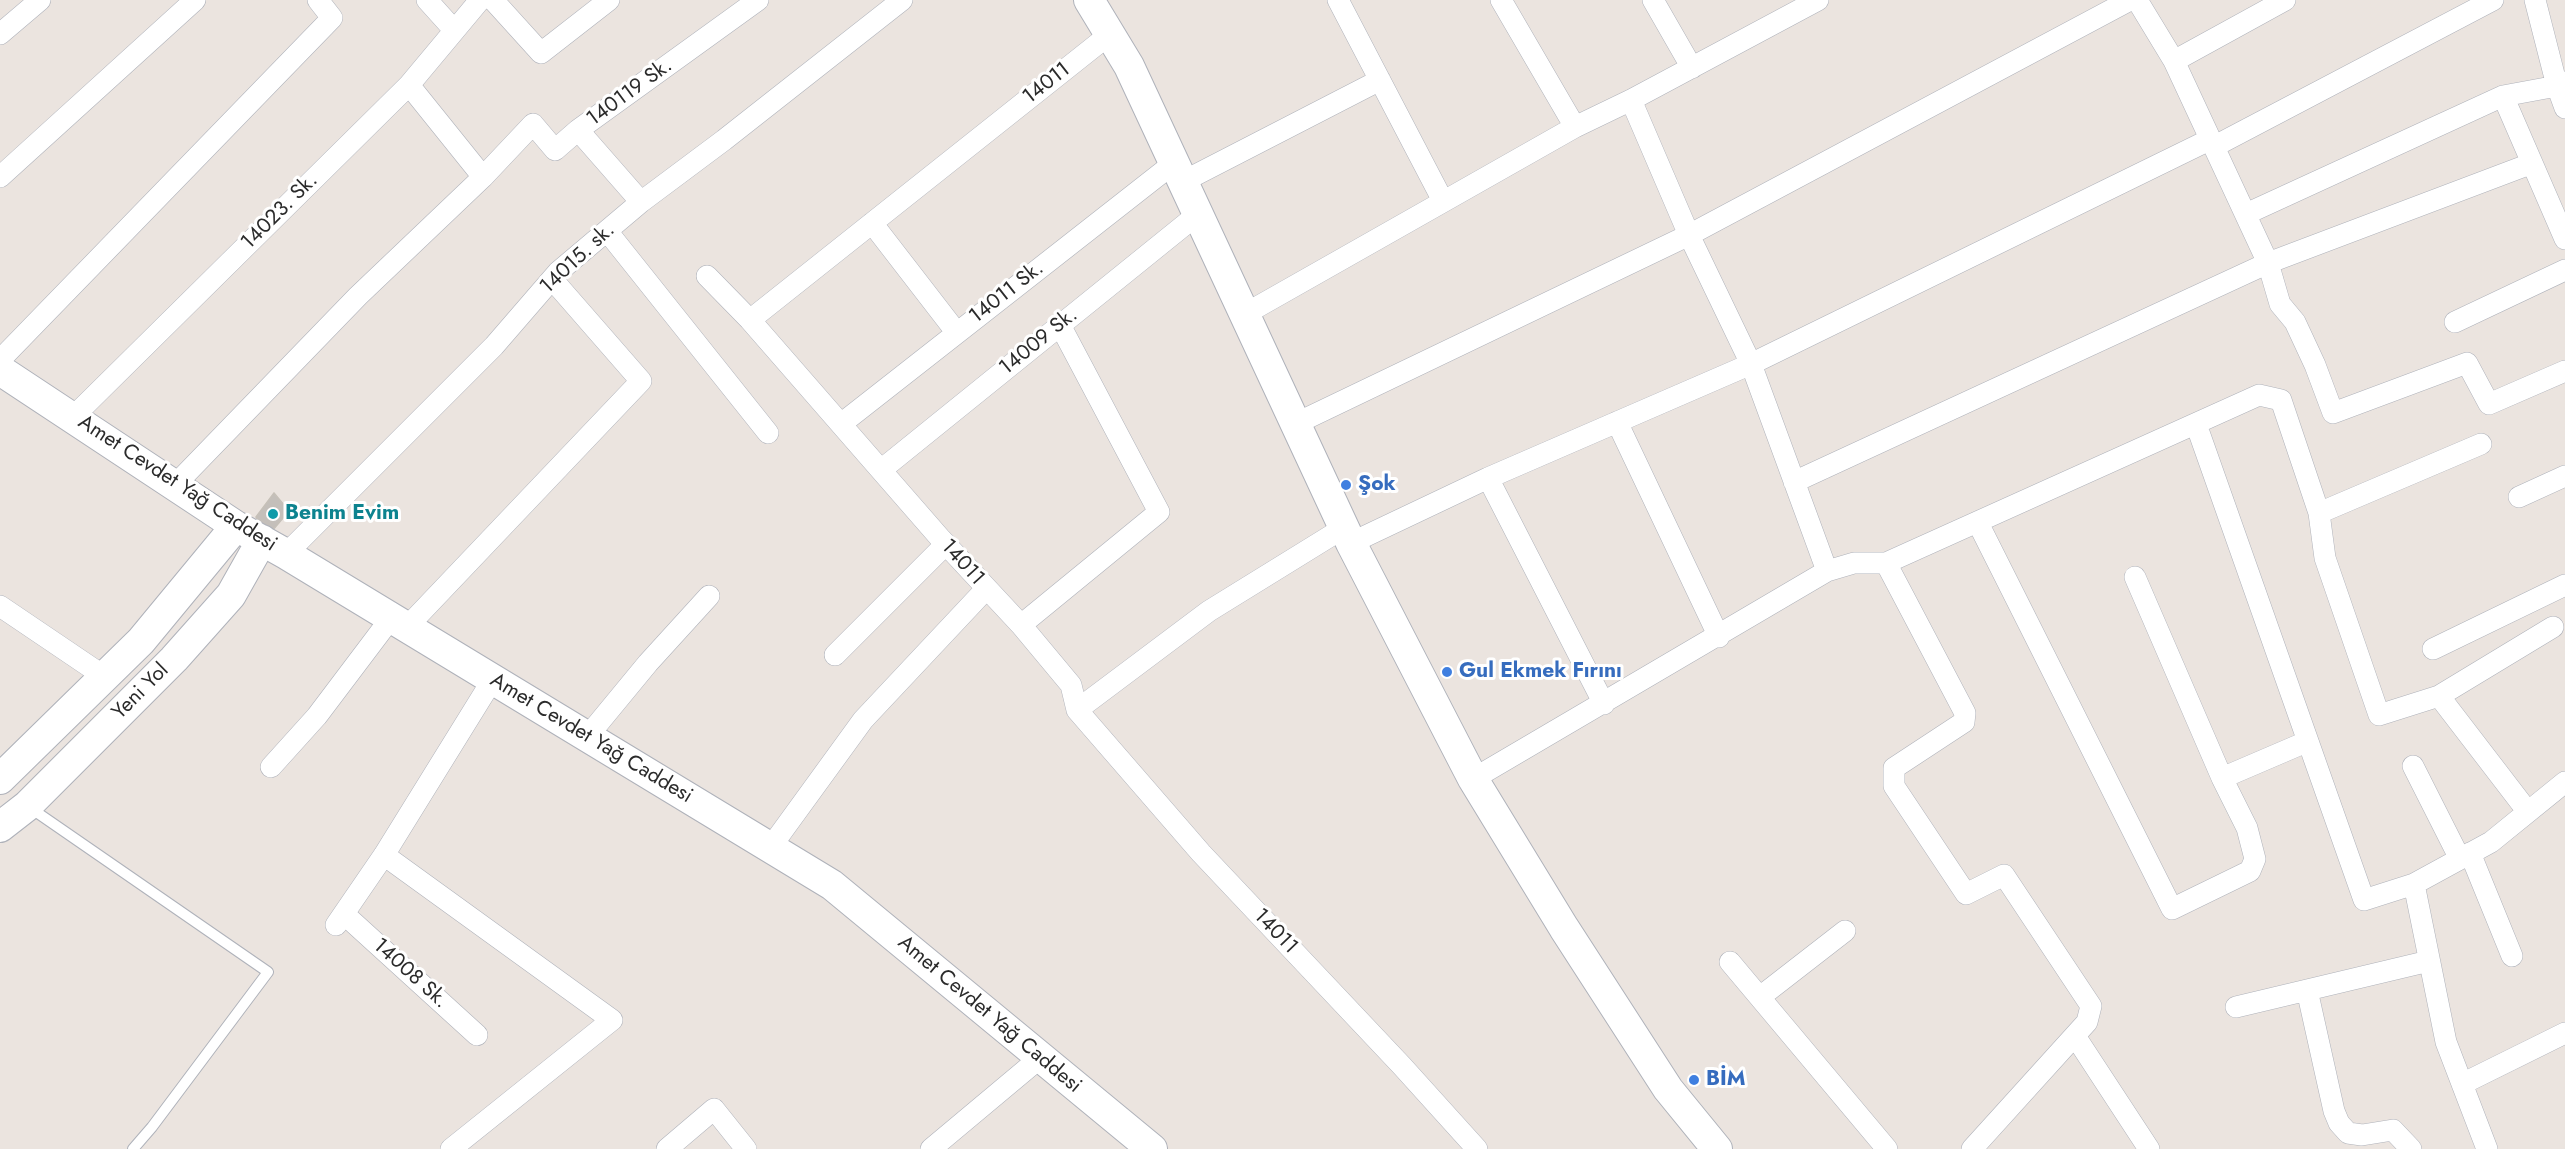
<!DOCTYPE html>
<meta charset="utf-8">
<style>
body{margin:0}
canvas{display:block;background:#ebe4df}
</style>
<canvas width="2565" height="1149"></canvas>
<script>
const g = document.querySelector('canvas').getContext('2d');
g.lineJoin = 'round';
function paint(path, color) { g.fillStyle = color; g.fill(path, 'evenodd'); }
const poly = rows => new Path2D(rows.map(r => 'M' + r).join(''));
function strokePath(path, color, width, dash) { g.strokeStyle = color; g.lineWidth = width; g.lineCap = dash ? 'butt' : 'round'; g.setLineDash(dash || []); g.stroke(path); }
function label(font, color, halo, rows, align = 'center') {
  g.font = font + ' Jost,sans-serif'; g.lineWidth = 6; g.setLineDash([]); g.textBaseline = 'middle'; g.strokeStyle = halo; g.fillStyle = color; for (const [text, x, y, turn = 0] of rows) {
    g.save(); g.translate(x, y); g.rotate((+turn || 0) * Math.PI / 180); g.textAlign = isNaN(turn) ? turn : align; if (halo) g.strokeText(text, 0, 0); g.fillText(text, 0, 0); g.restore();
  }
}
const building = poly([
 [274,493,289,511,272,531,259,524,256,517,274,493]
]);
const lane = poly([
 [29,807,268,972,152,1127,133,1149]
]);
const street = poly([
 [427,0,454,30],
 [493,0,541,53,609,0],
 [1338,0,1443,201],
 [1501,0,1575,127],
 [1653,0,1692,68],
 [2137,0,2174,61,2268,263,2280,304,2295,322,2315,365,2333,413,2467,363,2489,404,2565,371],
 [2535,0,2557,86,2565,108],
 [0,34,40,0],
 [2174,61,2285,0],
 [409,85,483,177],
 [2503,96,2565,239],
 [1631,100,1689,235,1751,364,1827,571],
 [2215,146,2493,0],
 [0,177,195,0],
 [1182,182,1380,80],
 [641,202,578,130,758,0],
 [2246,214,2503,96,2557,86,2565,82],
 [872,223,957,333],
 [607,231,768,433],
 [707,276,750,320,940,538,1021,625,1071,685,1077,710,1201,853,1402,1066,1477,1149],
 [1245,314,1575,127,1631,100,1818,0],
 [750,320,1110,34],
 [2455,322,2565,270],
 [0,360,332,18,318,0],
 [72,418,409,85,480,0],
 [1617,422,1719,637],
 [841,424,1174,163],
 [1295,424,1689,235,2130,0],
 [2196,424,2364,900,2414,884,2491,842,2565,782],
 [881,470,1198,214],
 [1488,478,1604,704],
 [1794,482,2268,263,2530,164],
 [175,485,358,296,483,177,533,124,555,150,578,130],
 [2519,497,2565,476],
 [2319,513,2481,444],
 [1978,523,2172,909,2250,871,2255,859,2247,828,2222,778,2135,577],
 [1351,543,1488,478,1751,364,2211,139],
 [286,554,494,346,558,272,641,202,724,140,902,0],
 [1886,563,1965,713,1964,722,1894,768,1894,786,1966,894,2004,875,2091,1006,2087,1022,1972,1149],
 [0,606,105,677],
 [1021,625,1159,512,1060,325],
 [407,627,641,381,552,279],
 [2433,649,2565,585],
 [835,655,946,544],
 [2439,696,2528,812],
 [1077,710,1209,611,1345,527],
 [587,737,648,663,709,596],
 [2413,766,2460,859],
 [271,767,317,716,391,618],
 [2222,778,2306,742],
 [1473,779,1827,571,1854,563,1886,563,2259,395,2281,400,2319,513,2325,558,2379,715,2439,696,2553,627],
 [770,848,863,720,986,589],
 [2470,853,2512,956],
 [384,855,612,1020,451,1149],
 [2414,884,2446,1042,2487,1149],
 [344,914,477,1035],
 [336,925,384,855,493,679],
 [1730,962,1887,1149],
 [2307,990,2334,1111,2339,1123,2348,1133,2362,1135,2393,1130,2411,1149],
 [1760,997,1845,931],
 [2236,1007,2429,961],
 [2075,1036,2149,1149],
 [2462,1084,2565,1033],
 [667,1149,714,1109,746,1149],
 [931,1149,1041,1057]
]);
const secondary = poly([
 [1089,0,1129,66,1351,543,1473,779,1564,928,1668,1089,1717,1149],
 [0,370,236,526,286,554,832,885,1152,1149],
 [0,779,141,641,236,526],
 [0,827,27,806,174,659,231,595,262,540]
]);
const markers = [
 [1346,485,6,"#3f7fe0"],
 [273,514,6,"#0f9aa8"],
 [1447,672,6,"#3f7fe0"],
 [1694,1080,6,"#3f7fe0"]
];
const streetNames = [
 ["14011",1047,84,-38],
 ["140119 Sk.",630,93,-36],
 ["14023. Sk.",280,212,-45],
 ["14015. sk.",578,259,-43],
 ["14011 Sk.",1007,293,-38],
 ["14009 Sk.",1039,342,-39],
 ["Amet Cevdet Yağ Caddesi",177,484,33],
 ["14011",962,563,48],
 ["Yeni Yol",141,692,-45],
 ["Amet Cevdet Yağ Caddesi",591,739,31],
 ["14011",1275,932,46],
 ["14008 Sk.",410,974,42],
 ["Amet Cevdet Yağ Caddesi",989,1015,40]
];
const shopNames = [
 ["Şok",1358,485],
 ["Gul Ekmek Fırını",1459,672],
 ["BİM",1706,1080]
];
const cultureNames = [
 ["Benim Evim",285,514]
];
paint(building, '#c4bfba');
strokePath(building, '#c6c0b8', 1.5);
strokePath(lane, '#afb2ba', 12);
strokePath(street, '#afb2ba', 22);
strokePath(secondary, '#afb2ba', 32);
strokePath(lane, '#fff', 10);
strokePath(street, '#fff', 21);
strokePath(secondary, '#fff', 30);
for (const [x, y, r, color] of markers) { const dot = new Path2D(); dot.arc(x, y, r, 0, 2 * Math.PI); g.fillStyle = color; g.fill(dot); strokePath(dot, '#fff', 2); }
label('21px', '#2b2b2b', '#fff', streetNames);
label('bold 21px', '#366cbe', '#fff', shopNames, 'left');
label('bold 21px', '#0d838f', '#fff', cultureNames, 'left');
</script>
